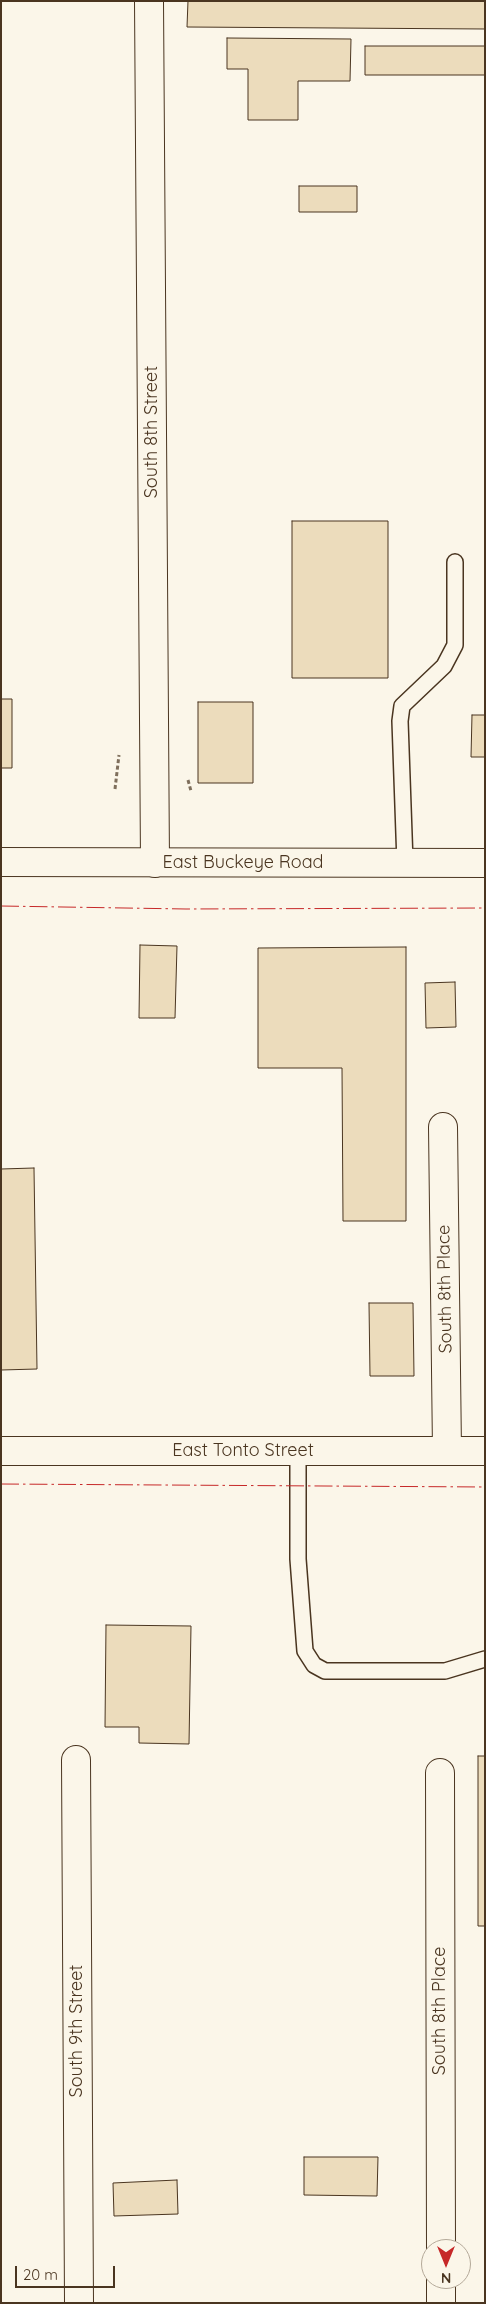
<!DOCTYPE html>
<style>
body{margin:0}
#map{position:relative;width:486px;height:2304px;overflow:hidden;background:#fbf6e9;font-family:Quicksand,sans-serif}
canvas{display:block}
.frame{position:absolute;inset:0;border:2px solid #4a3520;pointer-events:none}
.north{position:absolute;left:421px;top:2239px;width:50px;height:50px;box-sizing:border-box;background:#fbf6e9;border:1px solid #b4a999;border-radius:50%;rotate:180deg;font-size:14px;font-weight:700;line-height:20px;text-align:center;color:#4a3520}
.north::after{content:'';display:block;margin:auto;width:18px;height:22px;background:#c62828;clip-path:polygon(50% 0,100% 100%,50% 72%,0 100%)}
.scale{position:absolute;left:15px;top:2266px;width:100px;height:22px;box-sizing:border-box;border:2px solid #4a3520;border-top:0;padding-left:6px;font-size:15px;line-height:18px;white-space:nowrap;color:#4a3520;-webkit-text-stroke:4px #fbf6e9;paint-order:stroke}
</style>
<div id="map">
<canvas width="486" height="2304"></canvas>
<div class="frame"></div>
<div class="north">N</div>
<div class="scale">20 m</div>
</div>
<script>
const g = document.querySelector('canvas').getContext('2d');
g.lineJoin = 'round';
function paint(path, color) { g.fillStyle = color; g.fill(path, 'evenodd'); }
const poly = rows => new Path2D(rows.map(r => 'M' + r).join(''));
function strokePath(path, color, width, dash) { g.strokeStyle = color; g.lineWidth = width; g.lineCap = dash ? 'butt' : 'round'; g.setLineDash(dash || []); g.stroke(path); }
function label(font, color, halo, rows, align = 'center') {
  g.font = font + ' Quicksand,sans-serif'; g.lineWidth = 4; g.setLineDash([]); g.textBaseline = 'middle'; g.strokeStyle = halo; g.fillStyle = color; for (const [text, x, y, turn = 0] of rows) {
    g.save(); g.translate(x, y); g.rotate((+turn || 0) * Math.PI / 180); g.textAlign = isNaN(turn) ? turn : align; if (halo) g.strokeText(text, 0, 0); g.fillText(text, 0, 0); g.restore();
  }
}
const building = poly([
 [188,1,485,1,485,29,187,27,188,1],
 [227,38,351,39,350,81,298,81,298,120,248,120,248,69,227,69,227,38],
 [365,46,485,46,485,75,365,75,365,46],
 [299,186,357,186,357,212,299,212,299,186],
 [292,521,388,521,388,678,292,678,292,521],
 [1,699,12,699,12,768,1,768,1,699],
 [198,702,253,702,253,783,198,783,198,702],
 [472,715,485,715,485,757,471,757,472,715],
 [140,945,177,946,175,1018,139,1018,140,945],
 [406,947,406,1221,343,1221,342,1068,258,1068,258,948,406,947],
 [455,982,456,1027,426,1028,425,983,455,982],
 [34,1168,37,1369,1,1370,1,1169,34,1168],
 [369,1303,413,1303,414,1376,370,1376,369,1303],
 [106,1625,191,1626,189,1744,139,1743,139,1727,105,1727,106,1625],
 [478,1756,485,1756,485,1926,478,1926,478,1756],
 [304,2157,378,2157,377,2196,304,2195,304,2157],
 [177,2180,178,2214,114,2216,113,2183,177,2180]
]);
const path = poly([
 [188,780,191,791],
 [115,789,119,755]
]);
const lane = poly([
 [405,863,400,721,402,706,444,666,455,645,455,562],
 [298,1451,298,1559,305,1651,314,1665,325,1671,445,1671,485,1659]
]);
const street = poly([
 [149,1,155,863],
 [443,1127,447,1451],
 [1,1451,485,1451],
 [76,1760,79,2303],
 [440,1773,441,2249],
 [441,2279,441,2303]
]);
const secondary = poly([
 [1,862,485,863]
]);
const power = poly([
 [1,906,186,909,485,908],
 [1,1484,485,1487]
]);
const streetNames = [
 ["South 8th Street",152,432,-90],
 ["East Buckeye Road",243,863],
 ["South 8th Place",445,1289,-91],
 ["East Tonto Street",243,1451],
 ["South 8th Place",440,2011,-90],
 ["South 9th Street",77,2031,-90]
];
paint(building, '#ecdcbc');
strokePath(building, '#4a3520', 1);
strokePath(lane, '#4a3520', 18);
strokePath(street, '#4a3520', 30);
strokePath(secondary, '#4a3520', 30);
strokePath(path, '#7f6f5c', 3, [4, 2.5]);
strokePath(lane, '#fbf6e9', 15);
strokePath(street, '#fbf6e9', 28);
strokePath(secondary, '#fbf6e9', 28);
strokePath(power, '#c62828', 1, [18, 4, 2.5, 4]);
label('18px', '#4a3520', '#fbf6e9', streetNames);
</script>
